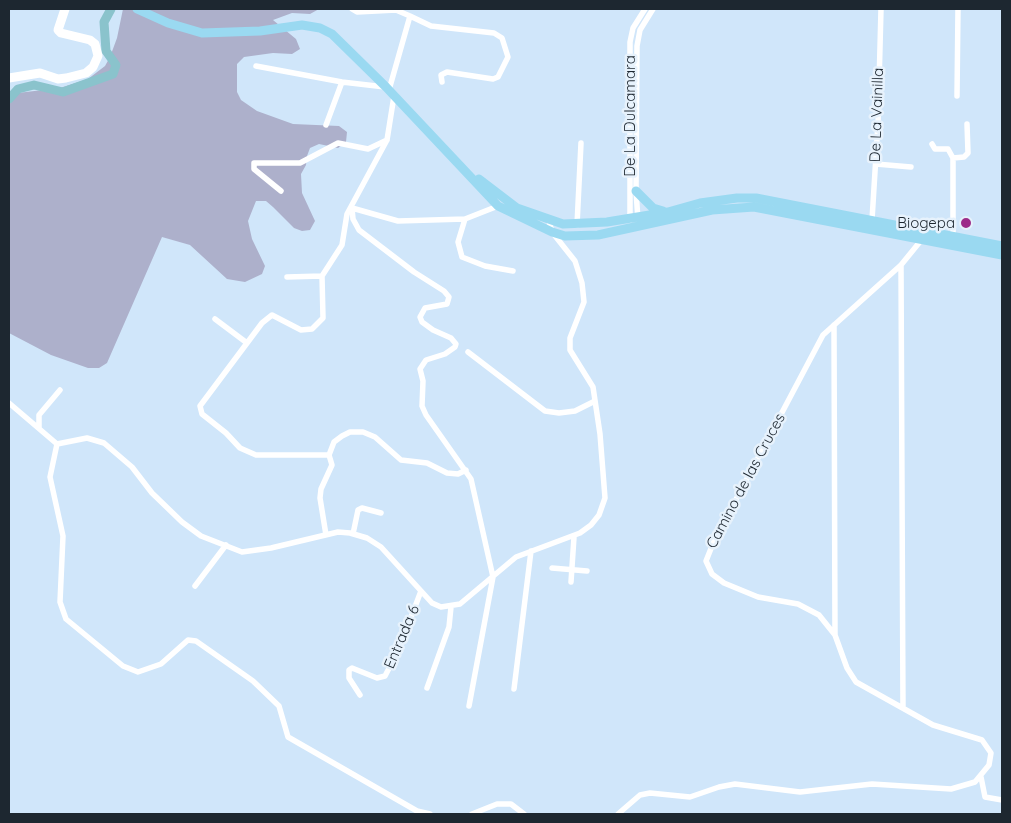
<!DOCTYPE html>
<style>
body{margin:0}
#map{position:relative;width:1011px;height:823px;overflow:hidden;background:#d0e6fa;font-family:Quicksand,sans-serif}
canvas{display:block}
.frame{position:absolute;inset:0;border:10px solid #1d2730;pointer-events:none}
</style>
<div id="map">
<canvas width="1011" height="823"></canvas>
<div class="frame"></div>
</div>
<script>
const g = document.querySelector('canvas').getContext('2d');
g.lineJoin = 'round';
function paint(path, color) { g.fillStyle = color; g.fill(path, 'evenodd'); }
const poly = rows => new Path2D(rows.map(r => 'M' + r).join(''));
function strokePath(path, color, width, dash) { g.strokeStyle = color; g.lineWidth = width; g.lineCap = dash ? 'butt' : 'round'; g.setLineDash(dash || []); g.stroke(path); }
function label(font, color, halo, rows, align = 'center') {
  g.font = font + ' Quicksand,sans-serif'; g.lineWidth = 5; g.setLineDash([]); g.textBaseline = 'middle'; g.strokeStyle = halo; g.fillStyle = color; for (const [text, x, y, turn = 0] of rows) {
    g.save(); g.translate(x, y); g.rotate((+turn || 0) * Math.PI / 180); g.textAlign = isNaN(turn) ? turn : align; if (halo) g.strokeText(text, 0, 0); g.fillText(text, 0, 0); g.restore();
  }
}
const green = poly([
 [123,9,319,9,310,14,292,13,273,20,296,39,300,49,292,54,273,53,244,57,237,64,237,92,241,100,257,111,293,124,339,126,347,132,346,142,338,148,319,144,310,148,307,156,306,165,301,174,302,193,315,221,310,230,302,231,294,228,273,207,266,201,256,201,248,221,252,239,265,266,262,274,245,282,227,279,190,245,162,237,107,363,99,368,88,368,51,355,9,333,9,94,60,88,88,79,105,66,110,57,117,38]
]);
const river = poly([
 [9,99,18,89,34,85,63,92,113,74,116,65,106,51,104,22,111,9]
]);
const street = poly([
 [352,9,357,12,396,10,410,16,389,90],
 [410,16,431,26,494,33,502,38,508,57,498,77,493,79,447,72,441,75,442,82],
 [256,66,342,82,385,87],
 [957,96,958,9],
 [326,125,342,82],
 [932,144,935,149,948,149,953,158,953,237],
 [953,158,964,157,968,153,967,124],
 [876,164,911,167],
 [281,191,254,169,254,163,300,163,338,143,368,149,387,140],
 [465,219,458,242,462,257,485,266,513,271],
 [630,220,630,42,633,28,645,9],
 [638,220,636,191,637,46,640,30,653,9],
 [872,220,878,123,881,9],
 [577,225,581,143],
 [901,265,903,708],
 [322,276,323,318,312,329,301,330,272,315,262,323,200,406,202,414,226,433,240,448,256,455,329,455,334,442,342,436,350,432,363,432,375,437,401,460,427,463,447,473,458,474,466,470],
 [287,277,322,276,342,245,347,214,387,140,394,96],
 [215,319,247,343],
 [834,325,835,635],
 [468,352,545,411,559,413,575,411,595,401],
 [9,403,57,444,87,438,104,443,132,467,152,493,182,522,201,536,242,552,271,548,338,532,350,533,367,538,381,547,432,603,441,607,460,604,516,557,580,533,591,525,599,515,605,498,600,434,593,387,570,350,570,338,584,302,582,283,575,261,552,232,549,221],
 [39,428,39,415,60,390],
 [57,444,50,477,63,536,60,602,66,619,123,666,138,672,161,664,188,640,196,641,253,681,279,706,288,737,417,811,430,814],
 [353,534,358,510,362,508,381,513],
 [326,535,320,498,321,489,332,465,329,455],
 [552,568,587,571],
 [571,582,574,537],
 [195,586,226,545],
 [427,688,449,627,451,607],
 [514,689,531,551],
 [360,695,349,678,349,670,352,668,377,678,385,676,399,649,421,591],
 [469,706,493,577,471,479,426,415,422,406,423,381,420,369,426,360,445,354,455,347,456,344,451,338,433,330,422,322,420,317,425,308,447,304,449,297,444,291,414,272,359,230,353,219,352,208,398,221,465,219,498,206],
 [981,777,985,797,1002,800],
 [472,814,497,804,511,804,524,814],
 [618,814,640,795,650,793,690,797,719,787,735,784,800,792,872,784,951,789,975,782,989,765,991,753,982,740,933,725,856,682,847,668,835,635,819,615,798,604,758,597,724,583,712,574,706,561,714,541,823,335,901,265,923,238]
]);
const secondary = poly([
 [9,78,40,73,58,79,66,78,86,73,93,67,98,56,95,44,90,40,61,33,58,30,65,9]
]);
const primary = poly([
 [137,9,168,23,202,33,260,31,302,25,320,28,332,34,386,87,498,206,552,232,565,236,598,235,712,210,754,207,1002,255],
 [479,179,517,208,563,224,607,222,668,212,700,203,737,198,756,198,1002,246],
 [636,191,653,208,663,211]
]);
const markers = [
 [966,223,6,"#9d2c89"]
];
const streetNames = [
 ["De La Vainilla",877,115,-88],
 ["De La Dulcamara",630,116,-90],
 ["Camino de las Cruces",746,481,-62],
 ["Entrada 6",402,637,-67]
];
const poiNames = [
 ["Biogepa",955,223]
];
paint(green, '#adb0cb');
strokePath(river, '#8ac3cc', 9);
strokePath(street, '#fff', 5.5);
strokePath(secondary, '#fff', 9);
strokePath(primary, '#9ad9f1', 9);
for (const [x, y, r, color] of markers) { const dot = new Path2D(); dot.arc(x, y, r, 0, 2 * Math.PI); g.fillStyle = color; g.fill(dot); strokePath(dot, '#e7f2fc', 2); }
label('15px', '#1d2730', '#e7f2fc', streetNames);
label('15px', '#1d2730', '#e7f2fc', poiNames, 'right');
</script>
